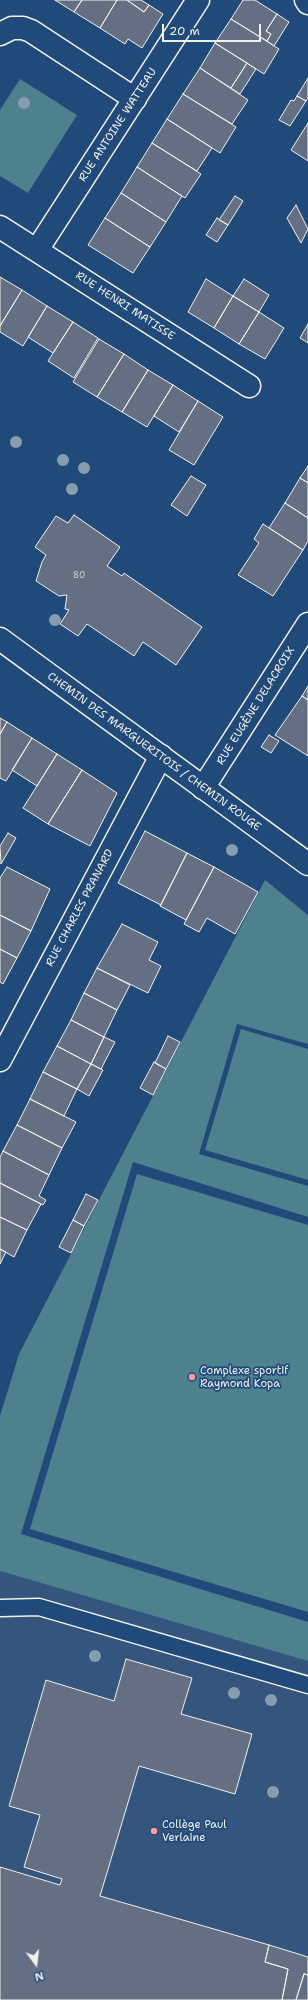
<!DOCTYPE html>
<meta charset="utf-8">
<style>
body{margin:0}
#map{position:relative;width:308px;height:2000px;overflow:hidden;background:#1f4a7a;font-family:"Shantell Sans",sans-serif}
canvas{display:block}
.north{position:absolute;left:16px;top:1944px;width:40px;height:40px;-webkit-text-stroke:3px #1f4a7a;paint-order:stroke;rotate:165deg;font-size:11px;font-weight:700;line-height:16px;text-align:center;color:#f4f1e8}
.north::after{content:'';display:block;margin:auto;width:14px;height:18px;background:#f4f1e8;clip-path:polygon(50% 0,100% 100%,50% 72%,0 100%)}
.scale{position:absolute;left:162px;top:24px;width:99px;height:18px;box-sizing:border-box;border:2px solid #f4f1e8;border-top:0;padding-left:5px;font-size:12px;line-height:14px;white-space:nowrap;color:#f4f1e8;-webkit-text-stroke:3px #1f4a7a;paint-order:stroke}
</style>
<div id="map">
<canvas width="308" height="2000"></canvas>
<div class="north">N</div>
<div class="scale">20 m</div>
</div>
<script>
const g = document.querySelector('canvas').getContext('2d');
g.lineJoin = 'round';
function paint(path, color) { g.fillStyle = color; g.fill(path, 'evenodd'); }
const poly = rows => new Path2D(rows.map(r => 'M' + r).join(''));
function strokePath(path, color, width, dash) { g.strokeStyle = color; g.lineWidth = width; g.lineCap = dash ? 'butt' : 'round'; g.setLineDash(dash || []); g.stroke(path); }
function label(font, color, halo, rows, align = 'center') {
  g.font = font + ' "Shantell Sans",sans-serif'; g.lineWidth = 3.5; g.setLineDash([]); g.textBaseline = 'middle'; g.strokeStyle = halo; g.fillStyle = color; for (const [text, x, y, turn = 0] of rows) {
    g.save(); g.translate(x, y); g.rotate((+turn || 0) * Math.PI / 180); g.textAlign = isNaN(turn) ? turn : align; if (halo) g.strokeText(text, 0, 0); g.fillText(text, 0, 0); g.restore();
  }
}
const built = poly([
 [0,1571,308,1661,308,2000,0,2000]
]);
const green = poly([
 [20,79,77,115,28,193,0,176,0,110],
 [265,880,308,915,308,1044,237,1024,199,1154,308,1186,308,1217,133,1162,21,1534,308,1622,308,1661,0,1571,0,1416,19,1354],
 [241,1029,308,1049,308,1180,205,1150],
 [137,1174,308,1225,308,1612,30,1529]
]);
const building = poly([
 [55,0,82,0,74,12,55,0],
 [82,0,117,0,100,28,74,12,82,0],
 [117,0,127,0,144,12,149,5,163,14,142,48,128,39,125,44,100,28,117,0],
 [127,0,141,0,149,5,144,12,127,0],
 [243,0,255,0,277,14,266,31,271,34,267,41,231,19,243,0],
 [277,14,289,22,274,46,267,41,271,34,266,31,277,14],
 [231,19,279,49,264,74,215,43,231,19],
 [215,43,247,63,231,88,200,68,215,43],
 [247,63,256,69,240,94,231,88,247,63],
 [200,68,248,100,232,124,183,94,200,68],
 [308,78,308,98,306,101,297,96,308,78],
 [183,94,236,127,220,153,167,119,183,94],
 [297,96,306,101,290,126,279,120,291,100,294,101,297,96],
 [167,119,212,148,197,171,152,143,167,119],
 [308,123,308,161,291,150,308,123],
 [152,143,201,174,185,198,137,167,152,143],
 [137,167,182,196,166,222,121,193,137,167],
 [121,193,166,222,150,247,105,218,121,193],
 [235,196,243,201,228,225,219,220,235,196],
 [296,205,308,229,301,243,287,218,296,205],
 [105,218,150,247,133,273,88,245,105,218],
 [217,218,228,225,217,242,206,235,217,218],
 [0,277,22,290,0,326,0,277],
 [206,279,233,296,214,328,188,312,206,279],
 [244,279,269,295,259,312,233,296,244,279],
 [22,290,47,306,23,346,0,332,0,326,22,290],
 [233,296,259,312,239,344,214,328,233,296],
 [47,306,73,322,53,353,28,337,47,306],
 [259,312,284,328,265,359,239,344,259,312],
 [73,322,98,338,74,378,48,361,73,322],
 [308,324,308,343,300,338,308,324],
 [99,339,124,354,97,397,73,382,99,339],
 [124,354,148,370,122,412,97,397,124,354],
 [148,370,173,385,147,427,122,412,148,370],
 [173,385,198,401,179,432,154,416,173,385],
 [198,401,223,417,194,465,169,450,198,401],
 [308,466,308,483,300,478,308,466],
 [191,476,206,485,187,516,171,505,191,476],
 [300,478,308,483,308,518,285,503,300,478],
 [285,503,308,518,308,541,303,550,269,528,285,503],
 [74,515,120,547,107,566,122,576,124,573,202,627,176,665,143,642,134,656,87,624,78,636,60,624,69,610,65,609,67,595,59,596,36,581,42,562,46,555,35,547,56,516,68,523,74,515],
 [263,524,303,550,273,596,238,575,259,543,254,539,263,524],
 [308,686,308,700,302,696,308,686],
 [302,696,308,700,308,756,275,735,302,696],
 [0,718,7,722,0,734,0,718],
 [7,722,32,738,6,781,0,778,0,734,7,722],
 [269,735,279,741,271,753,261,747,269,735],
 [32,738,57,754,37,786,12,770,32,738],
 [57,754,82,770,48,824,23,808,57,754],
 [82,770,117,793,90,846,48,824,82,770],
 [145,831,187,853,161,905,118,883,145,831],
 [8,833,16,838,1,864,0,846,8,833],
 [187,853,214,867,186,920,160,906,187,853],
 [7,867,50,889,31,931,0,915,0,878,7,867],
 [214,867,258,892,235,934,207,918,199,932,184,924,214,867],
 [0,915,31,931,17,958,0,949,0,915],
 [122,924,158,942,149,960,161,966,148,993,97,968,122,924],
 [0,949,17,958,3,984,0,982,0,949],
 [97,968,130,985,117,1010,84,993,97,968],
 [84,993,117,1010,104,1037,71,1020,84,993],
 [71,1020,104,1037,91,1064,57,1046,71,1020],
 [168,1036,180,1042,166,1069,155,1063,168,1036],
 [104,1037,115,1042,101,1069,91,1064,104,1037],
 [57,1046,91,1064,77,1089,43,1072,57,1046],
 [154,1062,166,1069,153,1095,140,1088,154,1062],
 [91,1064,103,1070,89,1096,77,1089,91,1064],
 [43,1072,77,1089,64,1116,30,1099,43,1072],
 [30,1099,76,1122,62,1148,17,1125,30,1099],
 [17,1125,62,1148,49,1175,3,1151,17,1125],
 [3,1151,49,1175,39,1196,46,1200,43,1205,0,1183,0,1157,3,1151],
 [0,1183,41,1204,27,1230,0,1217,0,1183],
 [86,1194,98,1200,84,1226,73,1220,86,1194],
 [0,1217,27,1230,14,1257,0,1249,0,1217],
 [73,1220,84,1226,71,1253,59,1247,73,1220],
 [0,1249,6,1252,0,1264,0,1249],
 [126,1659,192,1678,181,1714,252,1734,235,1794,139,1766,100,1896,269,1945,265,1962,288,1969,282,2000,0,2000,0,1867,60,1885,62,1879,24,1867,40,1815,9,1806,46,1680,114,1701,126,1659],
 [269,1945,308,1957,308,1975,304,1974,296,2000,282,2000,288,1969,265,1962,269,1945],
 [304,1974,308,1975,308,2000,296,2000,304,1974]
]);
const service = poly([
 [0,1608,39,1607,308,1685]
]);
const minor = poly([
 [306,0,308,3],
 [0,34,12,28,23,28,31,31,135,99],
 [0,227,249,386],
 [37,250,198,0],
 [203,788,308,624],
 [0,1060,161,756]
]);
const tertiary = poly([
 [0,639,308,864]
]);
const trees = [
 [24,103],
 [16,442],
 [63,460],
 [84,468],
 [72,489],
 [55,620],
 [232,850],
 [95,1656],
 [234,1693],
 [271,1700],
 [273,1792]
];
const markers = [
 [192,1377,4,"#ff9aa2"],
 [154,1831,4,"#ff9aa2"]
];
const numberNames = [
 ["80",79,576]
];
const streetNames = [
 ["RUE ANTOINE WATTEAU",118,125,-57],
 ["RUE HENRI MATISSE",125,306,33],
 ["RUE EUGÈNE DELACROIX",256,706,-58],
 ["CHEMIN DES MARGUERITOIS / CHEMIN ROUGE",154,752,36],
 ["RUE CHARLES PRANARD",80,908,-62]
];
const poiNames = [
 ["Complexe sportif",200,1371],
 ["Raymond Kopa",200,1384],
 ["Collège Paul",162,1825],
 ["Verlaine",162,1838]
];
paint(built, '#34557d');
paint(green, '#4e818e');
paint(building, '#646f84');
strokePath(building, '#f4f1e8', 1);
strokePath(service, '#f4f1e8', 19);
strokePath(minor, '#f4f1e8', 25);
strokePath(tertiary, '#f4f1e8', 25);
strokePath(service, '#1f4a7a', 16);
strokePath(minor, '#1f4a7a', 22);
strokePath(tertiary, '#1f4a7a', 22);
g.fillStyle = '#869caf';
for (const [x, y] of trees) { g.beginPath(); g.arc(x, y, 6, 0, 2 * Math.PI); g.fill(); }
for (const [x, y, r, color] of markers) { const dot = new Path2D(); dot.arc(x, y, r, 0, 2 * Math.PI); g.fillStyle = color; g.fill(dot); strokePath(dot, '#1f4a7a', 1.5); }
label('9px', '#d0d0cf', null, numberNames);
label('11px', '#f4f1e8', '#1f4a7a', streetNames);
label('11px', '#f4f1e8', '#1f4a7a', poiNames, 'left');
</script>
